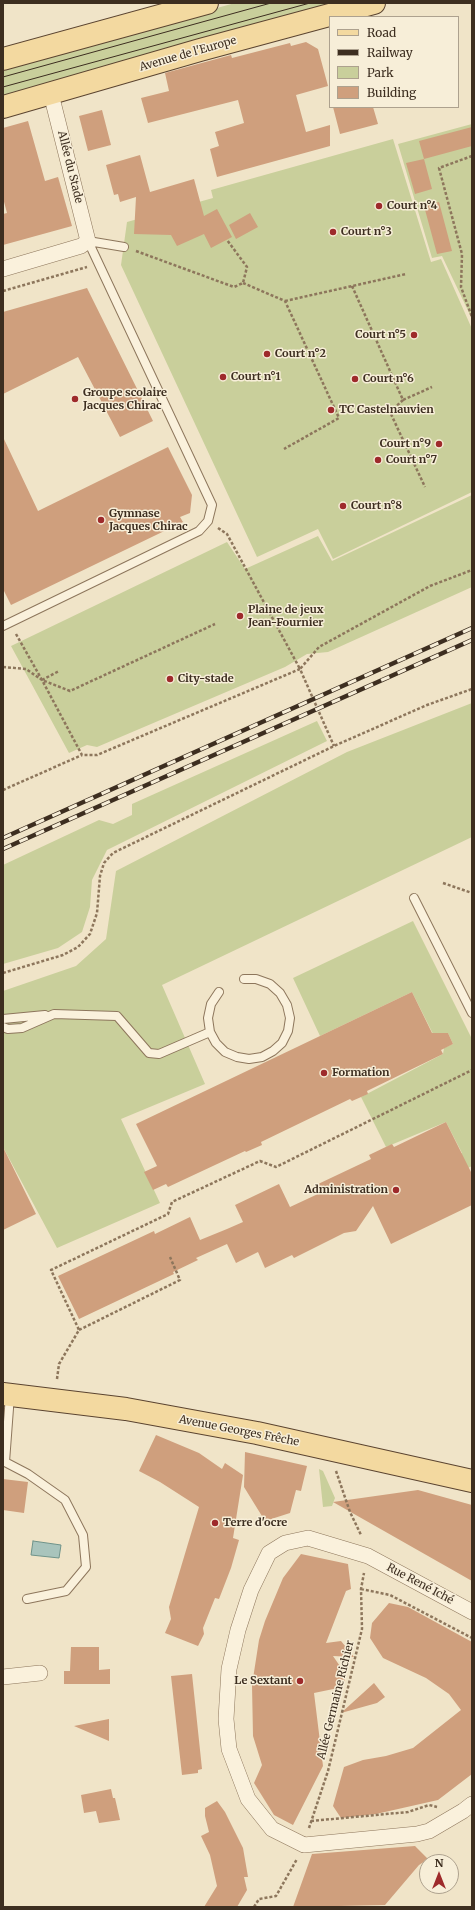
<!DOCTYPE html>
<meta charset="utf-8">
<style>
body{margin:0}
#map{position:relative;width:475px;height:1910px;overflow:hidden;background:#f0e4c8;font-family:Merriweather,serif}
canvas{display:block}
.frame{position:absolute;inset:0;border:4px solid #3d2e20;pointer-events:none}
.legend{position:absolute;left:329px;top:16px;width:130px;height:92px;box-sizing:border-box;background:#f7eed8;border:1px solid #ada18e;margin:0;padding:5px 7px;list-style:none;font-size:12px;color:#3d2e20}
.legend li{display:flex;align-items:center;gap:8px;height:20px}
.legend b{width:20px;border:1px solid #ada18e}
.north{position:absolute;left:419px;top:1854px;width:40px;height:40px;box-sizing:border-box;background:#f7eed8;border:1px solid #ada18e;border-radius:50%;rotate:0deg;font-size:11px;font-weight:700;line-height:16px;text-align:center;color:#3d2e20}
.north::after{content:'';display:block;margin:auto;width:14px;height:18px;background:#9e2a2b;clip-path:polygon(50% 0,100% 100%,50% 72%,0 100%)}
</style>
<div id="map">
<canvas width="475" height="1910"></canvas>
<div class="frame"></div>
<ul class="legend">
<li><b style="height:5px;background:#f3d9a0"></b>Road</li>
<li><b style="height:5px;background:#3d2e20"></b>Railway</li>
<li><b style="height:11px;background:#c9cf9b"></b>Park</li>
<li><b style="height:11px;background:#cf9f7d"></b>Building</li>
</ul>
<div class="north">N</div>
</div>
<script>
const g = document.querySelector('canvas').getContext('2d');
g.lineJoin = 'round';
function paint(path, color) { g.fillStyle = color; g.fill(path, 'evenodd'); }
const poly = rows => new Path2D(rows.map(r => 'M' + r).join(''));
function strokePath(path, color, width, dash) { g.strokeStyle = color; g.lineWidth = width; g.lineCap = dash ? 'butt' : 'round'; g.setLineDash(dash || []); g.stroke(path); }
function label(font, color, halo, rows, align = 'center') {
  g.font = font + ' Merriweather,serif'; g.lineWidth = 3; g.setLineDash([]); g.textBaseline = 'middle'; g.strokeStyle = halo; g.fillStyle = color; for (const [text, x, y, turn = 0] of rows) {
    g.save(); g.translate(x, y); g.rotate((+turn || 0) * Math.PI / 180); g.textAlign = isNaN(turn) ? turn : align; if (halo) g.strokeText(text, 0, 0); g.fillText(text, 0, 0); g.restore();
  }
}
const green = poly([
 [235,3,355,3,3,99,3,67],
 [472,124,472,319,442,256,432,258,398,144],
 [393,139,431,262,441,259,472,329,472,492,333,559,318,529,257,557,121,265,127,222,213,198,211,190],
 [472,495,472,587,328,652,307,654,285,667,97,747,87,745,69,753,11,646,227,542,245,569,318,536,332,561],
 [472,703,472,837,162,985,205,1084,121,1119,160,1203,57,1248,3,1147,3,991,76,966,106,939,116,871,347,752],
 [317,721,327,741,107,850,92,880,90,907,82,932,58,948,3,964,3,865,99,820,113,824,132,815,132,804],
 [413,921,472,1039,472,1166,454,1175,447,1160,462,1153,446,1122,386,1147,361,1097,443,1054,444,1048,453,1044,448,1033,435,1038,412,992,320,1036,293,978],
 [319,1469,323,1471,335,1498,332,1506,323,1507]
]);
const water = poly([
 [33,1541,61,1545,59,1558,31,1555,33,1541]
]);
const building = poly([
 [306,42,318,49,328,86,296,95,306,132,330,125,330,146,217,177,210,149,219,146,215,132,244,123,238,100,148,123,141,98,169,91,165,73,231,55,232,58,290,43,291,46],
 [333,107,373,107,378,124,340,134],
 [102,110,111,145,88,151,79,116],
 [28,121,45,181,58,177,72,226,3,245,3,214,7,213,3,198,3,128],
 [472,127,472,146,424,159,419,141],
 [140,155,150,192,194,179,204,216,217,209,232,237,211,248,204,234,177,246,171,235,134,234,136,197,120,202,118,194,114,195,106,165],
 [424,159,432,189,415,194,406,163],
 [439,202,452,251,437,254,424,206],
 [250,213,258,227,236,239,229,225],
 [87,288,153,421,120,437,78,357,3,394,3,312],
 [3,437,38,511,168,447,192,495,190,513,180,517,183,522,11,605,3,589],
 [412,992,432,1033,448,1033,453,1044,441,1050,443,1054,367,1091,368,1094,352,1101,350,1099,261,1142,262,1145,246,1152,245,1151,168,1187,166,1184,153,1190,144,1172,157,1166,136,1124],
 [446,1122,472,1174,472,1205,391,1244,373,1206,356,1231,344,1233,294,1258,292,1255,265,1268,258,1252,236,1263,227,1244,196,1258,198,1260,173,1272,174,1274,79,1319,58,1276,154,1231,155,1234,190,1217,200,1240,227,1229,243,1222,235,1205,279,1184,290,1207,320,1193,316,1185,371,1159,369,1155,392,1144,394,1147],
 [3,1147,36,1214,3,1230],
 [156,1435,199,1453,222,1469,225,1463,243,1475,233,1538,239,1540,231,1568,219,1599,215,1598,203,1628,204,1634,198,1646,165,1633,171,1619,169,1607,199,1507,160,1482,139,1471],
 [245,1452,307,1466,301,1491,296,1490,290,1513,265,1521,244,1487],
 [3,1479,28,1482,24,1513,3,1510],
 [418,1490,472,1505,472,1581,333,1502],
 [301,1554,348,1564,351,1589,346,1591,326,1643,341,1641,354,1657,333,1656,346,1675,343,1687,314,1693,323,1766,293,1825,274,1815,254,1783,262,1765,253,1736,252,1685,259,1640,265,1621,283,1578],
 [389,1603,408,1607,472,1642,472,1774,438,1800,376,1814,341,1818,333,1806,344,1767,363,1760,386,1756,413,1748,461,1710,449,1694,426,1678,383,1658,370,1638,372,1623],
 [71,1647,99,1647,99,1670,110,1669,110,1684,64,1684,64,1671,70,1671],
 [192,1674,202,1769,198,1770,198,1773,182,1775,171,1676],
 [374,1683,385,1697,377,1703,341,1713],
 [109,1719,109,1741,74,1726],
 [111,1789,113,1798,115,1798,120,1820,99,1823,96,1811,84,1813,81,1795],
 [217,1801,225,1812,243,1848,248,1877,244,1877,247,1890,237,1907,204,1907,217,1886,210,1855,201,1836,209,1832,205,1816,205,1808],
 [415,1846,428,1859,419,1865,385,1905,293,1907,312,1854]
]);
const path = poly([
 [472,156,439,168,462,254,461,287,472,317],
 [136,251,234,287,243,283,247,267,227,240],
 [243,283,285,301,339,418,284,449],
 [352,286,403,400,432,387],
 [3,291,87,267],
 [285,301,406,274],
 [403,400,390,412,425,487],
 [218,528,227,534,300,669,319,647,430,586,472,570],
 [16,634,42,680,70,691,215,624],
 [3,667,26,669,42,680,82,755,97,755,300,669,334,746],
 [42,680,59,671],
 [3,790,82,755],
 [443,883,472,893],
 [3,973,63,955,78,947,90,934,97,913,100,876,104,863,113,853,334,746,427,705,472,689],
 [79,1330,180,1280,170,1257],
 [57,1379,59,1364,79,1330,51,1270,168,1214,172,1202,260,1161,276,1167,472,1070],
 [336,1471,350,1512,361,1535],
 [361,1589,390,1595,472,1638],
 [311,1821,408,1812,429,1805,437,1807],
 [309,1828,328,1771,362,1629,361,1589,364,1573],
 [254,1907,259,1899,276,1896,297,1859]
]);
const service = poly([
 [88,241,124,247],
 [3,626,199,531,208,521,212,505,88,241],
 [414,898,472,1013],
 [219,992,211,1004,208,1018,210,1032,216,1043,225,1052,237,1057,249,1059,262,1057,273,1051,282,1043,288,1031,290,1018,287,1005,280,993,270,984,256,979,244,979],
 [3,1019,45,1015],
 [3,1027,8,1029,22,1028,54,1014,117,1016,149,1053,159,1054,210,1032],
 [10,1395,5,1462,28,1474,65,1500,83,1535,86,1567,66,1591,27,1599]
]);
const minor = poly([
 [3,269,81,246,88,241,51,94],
 [472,1612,368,1556,308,1538,285,1543,269,1553,251,1590,238,1630,229,1669,226,1719,229,1749,248,1799,272,1829,304,1845,417,1834,429,1831,463,1811,472,1804],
 [3,1677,40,1673]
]);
const primary = poly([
 [3,59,207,3],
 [3,107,200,50,374,3],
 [3,1394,126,1409,257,1433,472,1481]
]);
const tram = poly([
 [3,77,271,3],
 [3,87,310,3]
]);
const rail = poly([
 [3,838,472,628],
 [3,849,472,640]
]);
const markers = [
 [379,206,4,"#9e2a2b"],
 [333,232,4,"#9e2a2b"],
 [414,335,4,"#9e2a2b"],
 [267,354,4,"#9e2a2b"],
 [223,377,4,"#9e2a2b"],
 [355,379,4,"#9e2a2b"],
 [75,399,4,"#9e2a2b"],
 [331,410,4,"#9e2a2b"],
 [439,444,4,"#9e2a2b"],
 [378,460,4,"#9e2a2b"],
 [343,506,4,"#9e2a2b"],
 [101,520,4,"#9e2a2b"],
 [240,616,4,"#9e2a2b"],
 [170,679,4,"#9e2a2b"],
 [324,1073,4,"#9e2a2b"],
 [396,1190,4,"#9e2a2b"],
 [215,1523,4,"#9e2a2b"],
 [300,1681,4,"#9e2a2b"]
];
const streetNames = [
 ["Avenue de l'Europe",188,54,-16],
 ["Allée du Stade",70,167,76],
 ["Avenue Georges Frêche",239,1431,11],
 ["Rue René Iché",420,1584,28],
 ["Allée Germaine Richier",336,1700,-76]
];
const poiNames = [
 ["Court n°4",387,206],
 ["Court n°3",341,232],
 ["Court n°5",406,335,"right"],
 ["Court n°2",275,354],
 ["Court n°1",231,377],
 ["Court n°6",363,379],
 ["Groupe scolaire",83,393],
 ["Jacques Chirac",83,406],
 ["TC Castelnauvien",339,410],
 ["Court n°9",431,444,"right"],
 ["Court n°7",386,460],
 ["Court n°8",351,506],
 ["Gymnase",109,514],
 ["Jacques Chirac",109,527],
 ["Plaine de jeux",248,610],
 ["Jean-Fournier",248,623],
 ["City-stade",178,679],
 ["Formation",332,1073],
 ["Administration",388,1190,"right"],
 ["Terre d'ocre",223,1523],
 ["Le Sextant",292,1681,"right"]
];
paint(green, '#c9cf9b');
paint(water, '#a9c4bc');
strokePath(water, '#6f938a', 1);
paint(building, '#cf9f7d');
strokePath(service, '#8d765c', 10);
strokePath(minor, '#8d765c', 16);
strokePath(primary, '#5b4430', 24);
strokePath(path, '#8d765c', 2.5, [3, 2]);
strokePath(service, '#faf1dc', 8);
strokePath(minor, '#faf1dc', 15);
strokePath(primary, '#f3d9a0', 22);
strokePath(tram, '#3d2e20', 1);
strokePath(rail, '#3d2e20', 4.5);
strokePath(rail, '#f7eed8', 3, [9]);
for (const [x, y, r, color] of markers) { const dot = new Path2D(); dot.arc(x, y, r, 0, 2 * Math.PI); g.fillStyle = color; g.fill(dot); strokePath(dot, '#f7eed8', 1.5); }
label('11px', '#3d2e20', '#f7eed8', streetNames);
label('bold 11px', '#3d2e20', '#f7eed8', poiNames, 'left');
</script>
